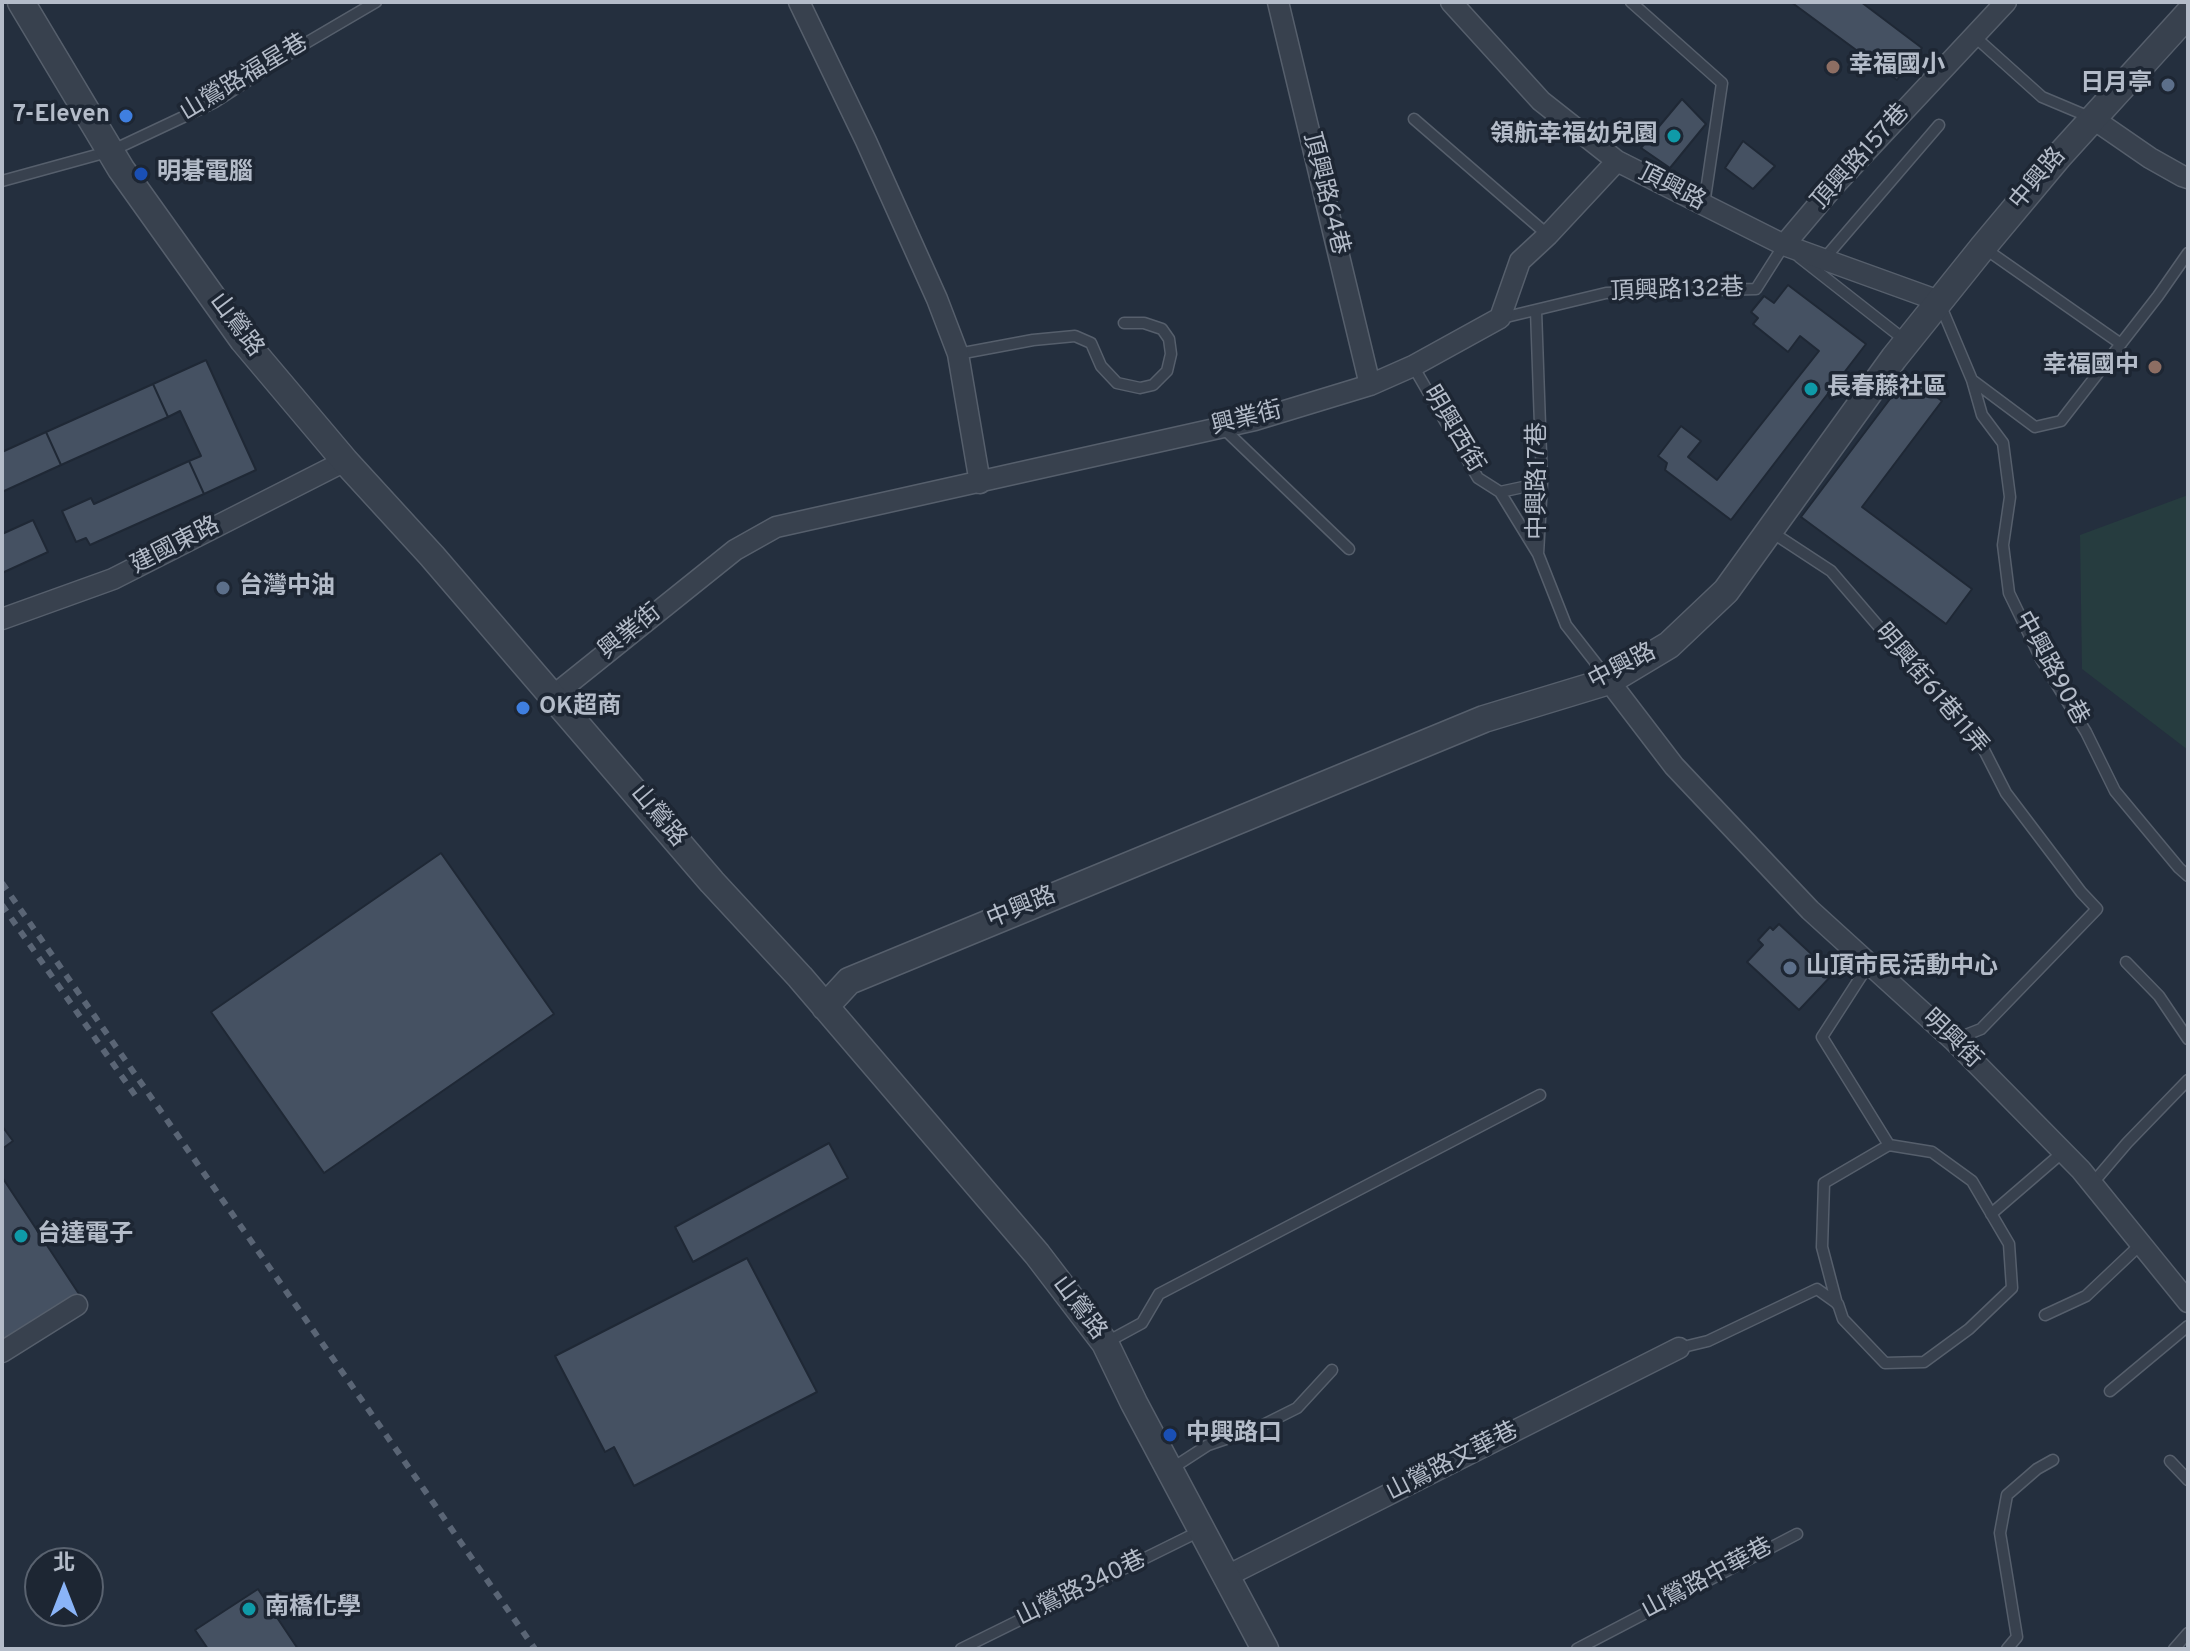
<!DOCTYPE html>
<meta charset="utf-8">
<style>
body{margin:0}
#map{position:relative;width:2190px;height:1651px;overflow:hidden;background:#242f3e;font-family:Overpass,"Noto Sans TC",sans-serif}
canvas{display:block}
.frame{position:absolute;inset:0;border:4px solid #b4bcc9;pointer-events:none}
.north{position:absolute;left:24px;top:1547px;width:80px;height:80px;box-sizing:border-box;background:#1d2633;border:2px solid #59626f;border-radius:50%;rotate:0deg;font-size:22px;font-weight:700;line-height:32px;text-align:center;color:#b4bcc9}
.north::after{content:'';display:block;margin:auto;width:28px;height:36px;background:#8ab4f8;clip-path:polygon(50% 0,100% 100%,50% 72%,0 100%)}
</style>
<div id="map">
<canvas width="2190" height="1651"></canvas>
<div class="frame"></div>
<div class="north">北</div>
</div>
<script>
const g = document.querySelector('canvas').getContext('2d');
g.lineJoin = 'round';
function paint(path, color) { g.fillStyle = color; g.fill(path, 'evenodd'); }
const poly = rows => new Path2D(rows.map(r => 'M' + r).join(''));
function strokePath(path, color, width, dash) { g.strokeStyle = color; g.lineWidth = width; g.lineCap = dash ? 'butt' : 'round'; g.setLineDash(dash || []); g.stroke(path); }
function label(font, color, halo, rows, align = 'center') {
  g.font = font + ' Overpass,"Noto Sans TC",sans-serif'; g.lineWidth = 7; g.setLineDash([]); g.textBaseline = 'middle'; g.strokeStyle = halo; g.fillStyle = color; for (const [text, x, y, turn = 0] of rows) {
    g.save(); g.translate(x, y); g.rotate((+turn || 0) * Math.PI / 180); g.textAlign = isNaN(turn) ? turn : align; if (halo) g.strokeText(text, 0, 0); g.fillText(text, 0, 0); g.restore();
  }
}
const green = poly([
 [2188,495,2188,750,2082,669,2080,535]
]);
const building = poly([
 [1791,2,1861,2,1922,48,1897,80,1791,2],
 [1682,99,1706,124,1670,168,1641,148,1682,99],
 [1743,141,1775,166,1753,189,1725,168,1743,141],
 [1788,285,1866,344,1731,520,1665,470,1667,463,1658,456,1681,426,1701,441,1688,457,1717,480,1819,351,1800,336,1788,352,1753,324,1758,318,1751,312,1764,296,1774,303,1788,285],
 [206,360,256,470,204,494,189,461,201,456,180,411,168,417,153,384,206,360],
 [1908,375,1942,401,1862,507,1972,589,1946,624,1801,517,1908,375],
 [153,384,168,417,61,465,46,432,153,384],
 [46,432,61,465,2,492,2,452,46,432],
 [189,461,204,494,90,545,86,538,76,542,62,511,91,498,94,504,189,461],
 [33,520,48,552,2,573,2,534,33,520],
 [441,853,554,1014,324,1173,211,1012,441,853],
 [1779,924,1833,974,1799,1010,1747,962,1763,945,1758,940,1770,927,1773,930,1779,924],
 [2,1126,13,1141,2,1149,2,1126],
 [829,1143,848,1178,693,1262,675,1227,829,1143],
 [2,1177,79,1294,2,1347,2,1177],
 [747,1258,817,1392,634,1486,614,1447,605,1452,555,1356,747,1258],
 [258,1589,298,1649,208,1649,195,1630,258,1589]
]);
const service = poly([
 [1631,2,1722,83,1704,205],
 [1974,36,2042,97,2092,118],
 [1414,119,1548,235],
 [2,181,111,151,215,102,306,43,376,2],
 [1984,248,2121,344],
 [1799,257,1906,341],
 [1824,259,1939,125],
 [1940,304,1972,380,1982,415,2003,443,2010,497,2003,545,2009,593,2041,659,2086,732,2115,791,2179,868,2188,876],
 [1536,310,1542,483,1538,554,1566,625,1609,680],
 [1502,318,1606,293,1756,289,1784,245,1787,247],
 [958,354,1033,340,1075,336,1091,343,1101,366,1117,383,1140,388,1153,385,1167,371,1171,354,1169,339,1162,329,1144,323,1124,323],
 [1413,366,1478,478,1500,492,1542,483],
 [1972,380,2035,427,2061,421,2158,296,2188,253],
 [1223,428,1349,549],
 [1500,492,1538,554],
 [1770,531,1831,571,1983,748,2006,793,2081,892,2097,909,1981,1029,1953,1040],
 [2126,962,2159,996,2188,1039],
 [1869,964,1822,1037,1889,1145],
 [2092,1184,2127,1143,2188,1080],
 [1991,1214,2063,1152],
 [1837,1304,1822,1247,1824,1183,1889,1145],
 [2045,1315,2086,1296,2141,1244],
 [1107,1342,1142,1323,1159,1294,1540,1095],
 [1679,1348,1708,1341,1817,1289,1838,1304,1843,1319,1885,1363,1924,1362,1969,1329,2012,1288,2009,1244,1972,1181,1932,1152,1889,1145],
 [2110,1391,2188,1326],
 [2170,1461,2188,1480],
 [1171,1469,1208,1445,1255,1429,1297,1408,1332,1370],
 [961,1649,1200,1531],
 [1577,1649,1797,1534],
 [2007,1649,2017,1637,2000,1533,2007,1495,2037,1469,2053,1460],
 [2174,1649,2188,1633]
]);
const minor = poly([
 [799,2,866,141,937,299,958,354,980,483],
 [1278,2,1370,385],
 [1451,2,1541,101,1617,161,1784,245,1939,301],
 [2092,118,2150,158,2182,176,2188,178],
 [1784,245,1833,187,2006,2],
 [2,619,113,579,345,461],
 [1609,681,1674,766,1810,910,1953,1040,2081,1170,2188,1302],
 [553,696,735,550,776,527,1255,420,1370,385,1413,366,1500,318,1520,261,1548,235,1617,161],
 [2,1352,77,1305],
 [1227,1576,1679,1348]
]);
const tertiary = poly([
 [21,2,121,169,243,340,345,461,432,556,712,882,800,977,1037,1254,1105,1343,1134,1403,1265,1649],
 [825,1007,849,981,1484,719,1609,681,1669,645,1726,591,1894,358,1983,247,2059,156,2188,14]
]);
const rail = poly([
 [2,883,535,1649],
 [2,905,137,1098]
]);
const markers = [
 [1833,67,8,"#8d6e63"],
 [2168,85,8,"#5c6f8a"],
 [126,116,8,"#3f7fe0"],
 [1674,136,8,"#0f9aa8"],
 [141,174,8,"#1a4fb4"],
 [2155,367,8,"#8d6e63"],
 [1811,389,8,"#0f9aa8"],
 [223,588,8,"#5c6f8a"],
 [523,708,8,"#3f7fe0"],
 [1790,968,8,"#5c6f8a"],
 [21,1236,8,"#0f9aa8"],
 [1170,1435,8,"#1a4fb4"],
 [249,1609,8,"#0f9aa8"]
];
const poiNames = [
 ["幸福國小",1849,67],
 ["日月亭",2152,85,"right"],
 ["7-Eleven",110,116,"right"],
 ["領航幸福幼兒園",1658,136,"right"],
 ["明碁電腦",157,174],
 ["幸福國中",2139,367,"right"],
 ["長春藤社區",1827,389],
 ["台灣中油",239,588],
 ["OK超商",539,708],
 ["山頂市民活動中心",1806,968],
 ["台達電子",37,1236],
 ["中興路口",1186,1435],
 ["南橋化學",265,1609]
];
const streetNames = [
 ["山鶯路福星巷",245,79,-31],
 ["頂興路157巷",1862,158,-48],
 ["中興路",2039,180,-50],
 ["頂興路",1671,189,27],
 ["頂興路64巷",1324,194,76],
 ["頂興路132巷",1677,292,-2],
 ["山鶯路",235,326,53],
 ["興業街",1247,420,-14],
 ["明興西街",1452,430,59],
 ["中興路17巷",1539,481,-90],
 ["建國東路",176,547,-27],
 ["興業街",631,633,-39],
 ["中興路",1623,668,-27],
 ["中興路90巷",2050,669,61],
 ["明興街61巷11弄",1930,690,50],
 ["山鶯路",657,817,50],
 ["中興路",1022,909,-22],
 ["明興街",1951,1040,44],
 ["山鶯路",1078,1309,53],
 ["山鶯路文華巷",1453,1463,-27],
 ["山鶯路中華巷",1708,1580,-28],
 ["山鶯路340巷",1082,1590,-26]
];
paint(green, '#263c3f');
paint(building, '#455162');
strokePath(building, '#1f2835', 2);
strokePath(service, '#565f6c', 13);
strokePath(minor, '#565f6c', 23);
strokePath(tertiary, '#565f6c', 29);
strokePath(service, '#38414e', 10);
strokePath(minor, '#38414e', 20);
strokePath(tertiary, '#38414e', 26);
strokePath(rail, '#5a6575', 6, [8, 8]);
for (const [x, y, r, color] of markers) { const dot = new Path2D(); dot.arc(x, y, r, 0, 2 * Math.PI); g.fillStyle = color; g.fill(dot); strokePath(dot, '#1d2633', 3); }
label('bold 24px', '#b4bcc9', '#1d2633', poiNames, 'left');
label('24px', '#b4bcc9', '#1d2633', streetNames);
</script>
